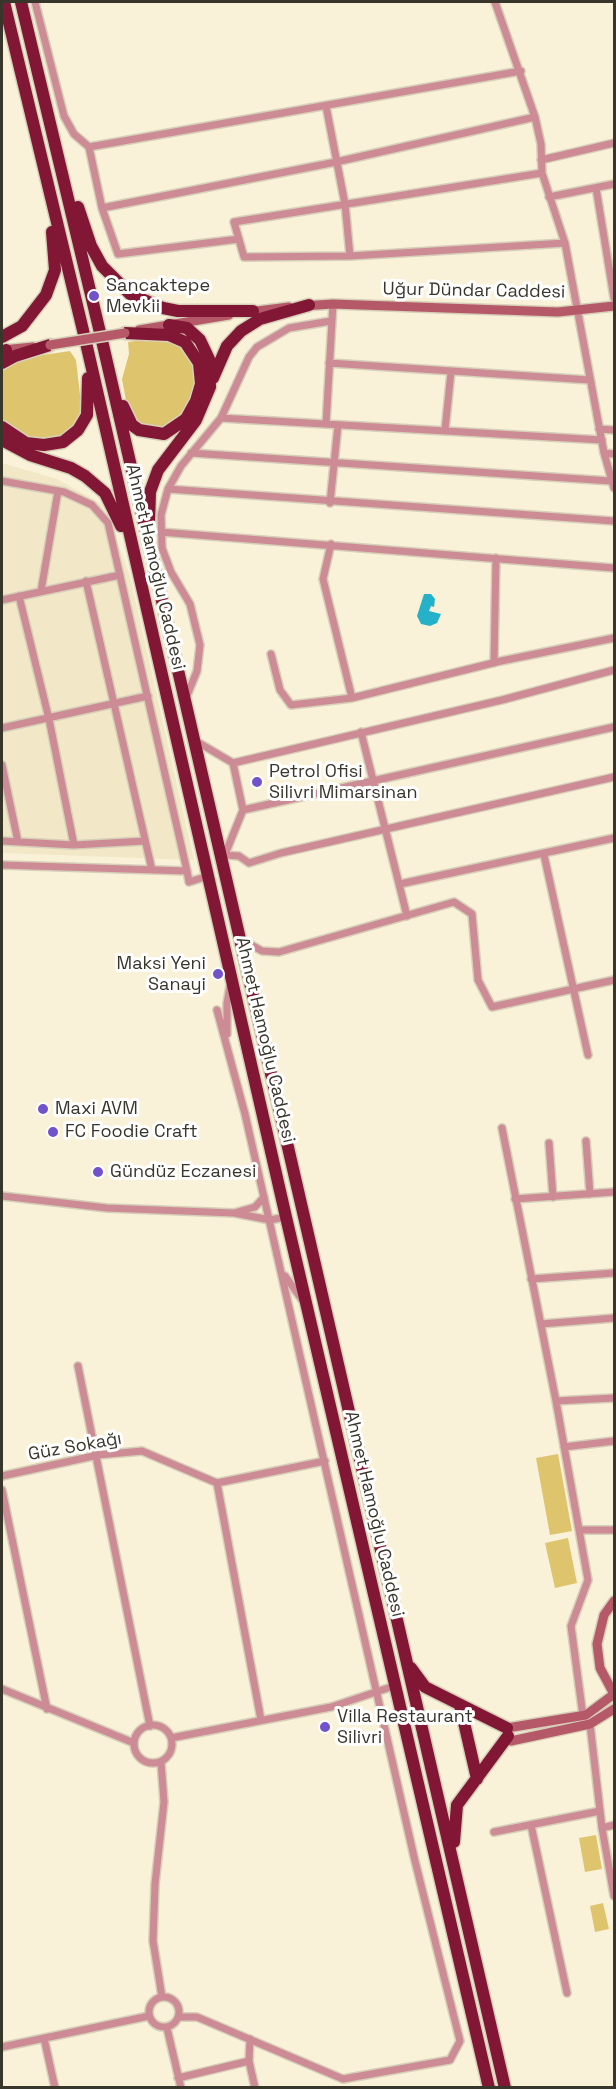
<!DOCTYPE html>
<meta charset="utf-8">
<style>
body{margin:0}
#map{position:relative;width:616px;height:2089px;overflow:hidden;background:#faf2d8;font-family:"Space Grotesk",sans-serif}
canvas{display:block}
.frame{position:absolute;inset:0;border:3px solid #38352b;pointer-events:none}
</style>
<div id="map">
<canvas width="616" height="2089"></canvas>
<div class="frame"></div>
</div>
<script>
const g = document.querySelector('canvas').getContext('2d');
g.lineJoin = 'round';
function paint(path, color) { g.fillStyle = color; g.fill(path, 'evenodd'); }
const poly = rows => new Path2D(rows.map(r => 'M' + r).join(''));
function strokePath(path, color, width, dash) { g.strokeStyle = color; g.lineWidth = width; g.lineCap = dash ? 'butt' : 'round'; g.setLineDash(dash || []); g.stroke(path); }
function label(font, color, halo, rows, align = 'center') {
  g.font = font + ' "Space Grotesk",sans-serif'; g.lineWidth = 6; g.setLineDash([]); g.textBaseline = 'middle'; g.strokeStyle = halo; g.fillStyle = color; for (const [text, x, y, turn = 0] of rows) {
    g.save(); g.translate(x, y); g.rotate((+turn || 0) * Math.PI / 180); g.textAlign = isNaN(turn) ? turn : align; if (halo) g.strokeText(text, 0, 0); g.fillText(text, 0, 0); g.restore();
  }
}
const built = poly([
 [2,463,57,479,100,503,110,522,130,576,194,860,2,853]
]);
const green = poly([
 [151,339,166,341,180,346,188,354,193,363,196,389,184,416,154,433,129,417,122,379,129,354,128,342],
 [70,351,76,360,82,412,78,423,65,438,26,441,2,423,2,368,16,359],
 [558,1454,572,1531,550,1535,536,1458],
 [568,1538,577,1583,555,1588,545,1543],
 [596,1835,602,1869,585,1872,579,1838],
 [603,1903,609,1929,595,1932,590,1906]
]);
const water = poly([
 [424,594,431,594,435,599,434,607,431,606,429,611,441,614,437,623,430,626,421,624,417,616]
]);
const street = poly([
 [35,2,64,116,74,134,89,147,102,208,118,254,239,239],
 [495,2,535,117,541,144,542,173,565,243,604,453,614,488],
 [326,106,345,204,350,256],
 [89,147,521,71],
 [541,160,614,143],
 [542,173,234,222,244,257,350,256,565,243],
 [596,188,614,298],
 [549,197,614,184],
 [102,208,336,162,535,117],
 [329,363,590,380],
 [221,418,602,440],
 [326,424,333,304],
 [599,429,614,430],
 [445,430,451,372],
 [191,453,611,481],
 [604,453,614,454],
 [2,481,64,492,92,505,108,523,187,871],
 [168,489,614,521],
 [330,503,338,425],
 [160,532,614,568],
 [331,544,323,579,352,698],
 [86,581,152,870],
 [41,591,58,491],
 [19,596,49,719,74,845],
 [2,600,120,575],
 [271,654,280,690,291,705,352,698,501,661,614,638],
 [494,663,496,558],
 [186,698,197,671,200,645,190,604,171,572,162,548,161,515,168,489,181,466,221,418,249,357,257,347,289,328,331,321],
 [2,728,148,696],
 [361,732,407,916],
 [194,740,233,763,243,810,224,857],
 [233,763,502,700,614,670],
 [2,765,18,842],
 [243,810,614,727],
 [2,841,74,845,145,841],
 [225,855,239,856,249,863,281,853,614,777],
 [544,855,588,1055],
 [2,865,187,871,189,882,208,876],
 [400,884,614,838],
 [241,939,262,951,279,952,454,902,472,914,478,980,492,1007,614,980],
 [227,1034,227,1003,230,986],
 [502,1128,556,1401,588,1580,571,1626,583,1716],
 [586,1141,590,1194],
 [549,1143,553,1197],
 [2,1196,107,1208,234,1213],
 [264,1197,255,1207,234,1213,270,1220,286,1217],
 [515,1199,614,1192],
 [285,1276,303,1301],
 [531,1279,614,1273],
 [541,1324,614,1318],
 [78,1366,150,1726],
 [556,1401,614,1398],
 [564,1447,614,1441],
 [2,1476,98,1455,142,1451,217,1483,325,1461],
 [217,1483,261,1720],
 [2,1490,47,1709],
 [580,1530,614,1530],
 [2,1689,134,1743],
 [590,1724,602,1828,614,1896],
 '134 1744a19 19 0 1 1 38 0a19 19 0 1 1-38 0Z',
 [171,1738,331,1707,397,1685],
 [161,1762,164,1802,155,1884,153,1941,162,1997],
 [531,1825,567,1993],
 [602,1828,614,1825],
 [494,1832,600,1811],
 '149 2012a15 15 0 1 1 30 0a15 15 0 1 1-30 0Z',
 [179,2017,197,2017,343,2079,450,2060,460,2041,415,1861,245,1114,217,1010],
 [167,2028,181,2088],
 [44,2038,55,2088],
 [250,2039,249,2061,255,2088],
 [2,2047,149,2016],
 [178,2078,249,2061]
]);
const secondary = poly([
 [302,306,333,304,558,312,614,306],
 [249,312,289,307],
 [139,330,229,315],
 [2,350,33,347],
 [614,1601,604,1615,597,1644,600,1668,614,1694],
 [614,1694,586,1715,507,1728,508,1736,511,1741,590,1724,614,1709]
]);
const highway = poly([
 [4,2,87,347,286,1217,489,2088],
 [21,2,103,345,505,2088],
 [78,207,91,246,102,266,130,294,163,308,178,311,253,311],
 [2,337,22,326,46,295,55,270,52,232],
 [2,352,6,350],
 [2,363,15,356,50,345],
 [213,378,227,346,241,331,260,319,309,305],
 [123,406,132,425,139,430,164,434,186,419,196,401,201,384,199,363,185,342,169,335,125,333],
 [2,427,26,443,44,445,63,442,78,430,87,415,88,378],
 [2,440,30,455,71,468,85,476,105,493,121,526],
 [149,523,150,492,158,470,196,420,210,387,209,359,200,340,187,328,169,325],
 [411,1668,425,1687,507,1728],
 [460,1705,477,1779],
 [454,1842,457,1805,508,1736]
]);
const secondaryBridge = poly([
 [50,345,125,333]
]);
const markers = [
 [94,296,6,"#7252cb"],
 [257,782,6,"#7252cb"],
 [218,974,6,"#7252cb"],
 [43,1109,6,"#7252cb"],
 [53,1132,6,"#7252cb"],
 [98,1172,6,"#7252cb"],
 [325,1727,6,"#7252cb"]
];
const poiNames = [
 ["Sancaktepe",106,286],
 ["Mevkii",106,307],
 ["Petrol Ofisi",269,772],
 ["Silivri Mimarsinan",269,793],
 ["Maksi Yeni",206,964,"right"],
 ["Sanayi",206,985,"right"],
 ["Maxi AVM",55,1109],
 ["FC Foodie Craft",65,1132],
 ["Gündüz Eczanesi",110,1172],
 ["Villa Restaurant",337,1717],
 ["Silivri",337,1738]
];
const streetNames = [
 ["Uğur Dündar Caddesi",474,291,1],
 ["Ahmet Hamoğlu Caddesi",155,567,77],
 ["Ahmet Hamoğlu Caddesi",265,1040,77],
 ["Güz Sokağı",75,1447,-10],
 ["Ahmet Hamoğlu Caddesi",374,1514,77]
];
paint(built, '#f2e8c7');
paint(green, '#dfc46e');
paint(water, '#25b2c9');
strokePath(street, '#d7d0b9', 10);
strokePath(secondary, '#d7d0b9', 12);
strokePath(highway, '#d7d0b9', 15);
strokePath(street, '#cd8c95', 7);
strokePath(secondary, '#b55969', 9);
strokePath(highway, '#811735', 12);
strokePath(secondaryBridge, '#d7d0b9', 12, []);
strokePath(secondaryBridge, '#b55969', 9);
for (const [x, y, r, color] of markers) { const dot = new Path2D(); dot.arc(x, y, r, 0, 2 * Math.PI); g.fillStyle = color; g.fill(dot); strokePath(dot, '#fff', 2); }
label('18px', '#38352b', '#fff', poiNames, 'left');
label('18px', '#38352b', '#fff', streetNames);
</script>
